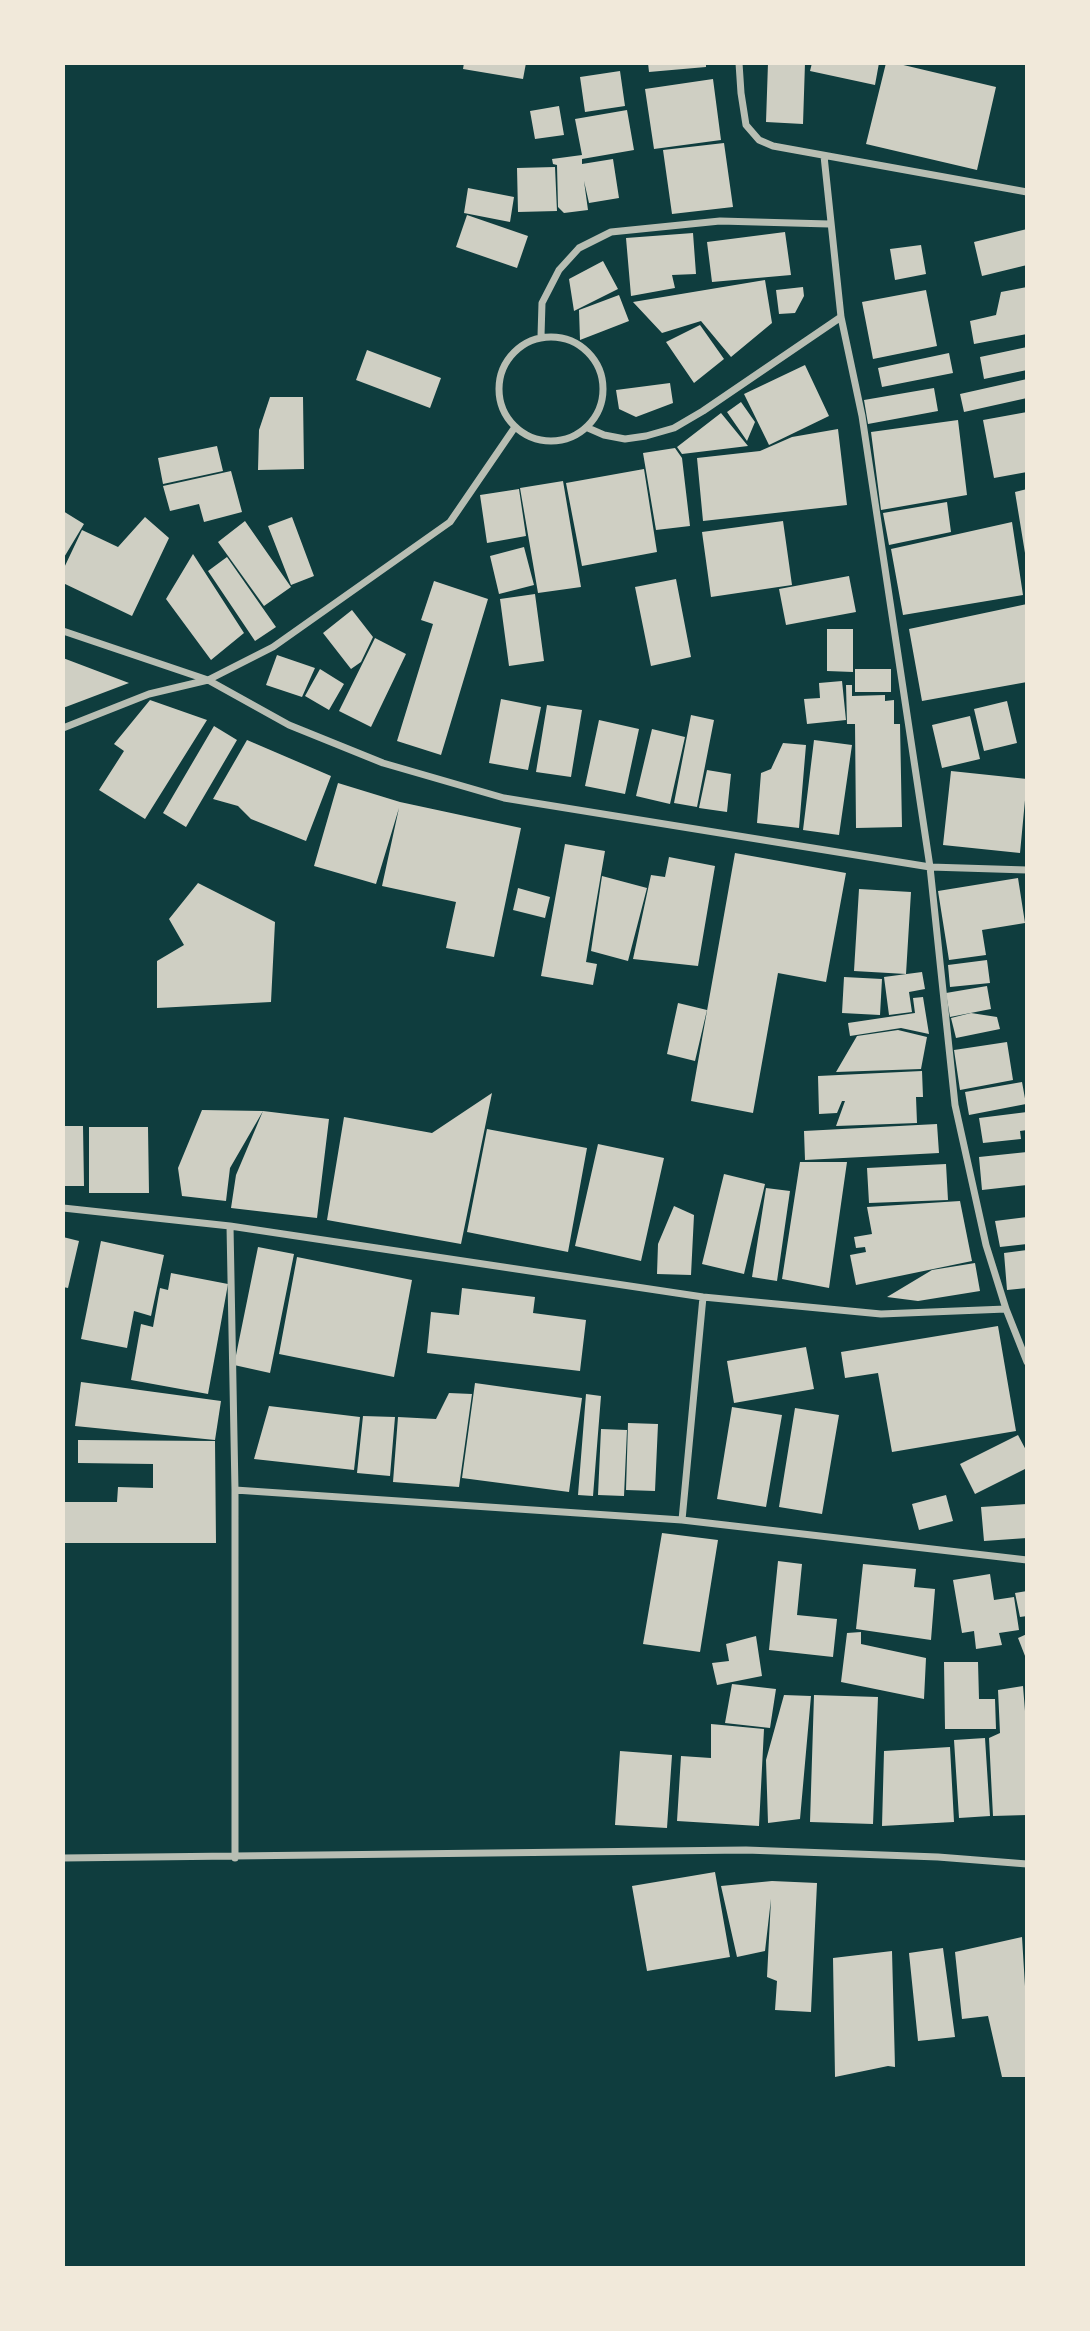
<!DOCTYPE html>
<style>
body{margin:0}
#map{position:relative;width:1090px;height:2331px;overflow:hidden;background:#0f3d3e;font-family:"Noto Sans",sans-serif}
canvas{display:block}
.frame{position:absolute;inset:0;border:65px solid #f1e9da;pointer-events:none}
</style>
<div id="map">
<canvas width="1090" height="2331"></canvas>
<div class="frame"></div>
</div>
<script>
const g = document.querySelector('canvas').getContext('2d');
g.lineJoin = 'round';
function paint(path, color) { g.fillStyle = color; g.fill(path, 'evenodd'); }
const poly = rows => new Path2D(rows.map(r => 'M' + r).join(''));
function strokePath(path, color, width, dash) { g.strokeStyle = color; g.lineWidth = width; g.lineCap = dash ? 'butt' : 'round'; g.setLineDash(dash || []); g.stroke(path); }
const building = poly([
 [464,63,526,63,523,79,463,69],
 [648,63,706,63,706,67,649,72],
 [768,63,805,63,803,124,766,122],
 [812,63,879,63,875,85,810,71],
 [886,63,895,63,996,87,977,170,866,144],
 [620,71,625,106,585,112,580,77],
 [713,79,721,140,654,149,645,89],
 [559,106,564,135,535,139,530,111],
 [627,110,634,150,582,159,582,164,613,159,619,198,589,203,584,181,588,210,564,213,558,207,557,165,553,164,552,159,582,155,575,119],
 [724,143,733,207,672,214,663,150],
 [555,167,557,211,518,212,517,168],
 [468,188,514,197,510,222,464,213],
 [467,215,528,236,517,268,456,247],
 [1027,229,1027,265,982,276,974,242],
 [785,232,791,275,712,282,707,242],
 [693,233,696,274,672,275,675,288,631,296,626,238],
 [921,245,926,274,895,280,890,249],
 [603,261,618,289,574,311,569,279],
 [765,280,772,323,731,357,701,321,662,333,633,302],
 [803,287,804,296,795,313,779,314,776,290],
 [1027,287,1027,334,974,344,970,321,996,315,1001,292],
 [926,290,937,346,873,359,862,302],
 [619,295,629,321,580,340,579,310],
 [700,325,724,359,694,383,666,342],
 [1027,347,1027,370,984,379,980,357],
 [367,350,441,378,430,408,356,380],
 [949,353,953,373,882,387,878,368],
 [805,365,829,416,769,445,744,394],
 [1027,379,1027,398,964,412,960,394],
 [670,383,673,403,636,417,619,409,616,390],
 [934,388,938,411,868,424,864,400],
 [270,397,303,397,304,469,258,470,259,430],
 [741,402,755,422,747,441,727,412],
 [1027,412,1027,472,994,478,983,420],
 [721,413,748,446,682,454,677,447],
 [958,420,967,495,881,510,871,432],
 [838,429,847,505,703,521,697,458,760,451,792,437],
 [217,446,223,471,163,484,158,458],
 [675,448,682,458,690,526,656,530,643,453],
 [644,469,657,552,582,566,566,483],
 [231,471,242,512,204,522,199,504,170,511,163,486],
 [563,481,581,587,538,593,520,488],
 [519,489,526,536,487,543,480,495],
 [1027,489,1027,553,1025,553,1015,492],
 [947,502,951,532,889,545,883,513],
 [63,511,84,524,63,559],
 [145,517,169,538,132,616,63,583,63,570,82,530,118,547],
 [292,517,314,576,291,585,268,526],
 [245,521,291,587,264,606,218,542],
 [783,521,792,585,711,597,702,532],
 [1012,522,1023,595,903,615,891,549],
 [524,547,534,585,499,594,490,556],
 [193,554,244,633,211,660,166,599],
 [227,557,276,627,255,641,208,571],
 [849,576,856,612,786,625,779,589],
 [676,579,691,657,651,666,635,587],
 [434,581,488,599,441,755,397,741,433,624,421,620],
 [535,594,544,661,509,666,500,599],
 [1027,604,1027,682,922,701,909,629],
 [352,610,373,637,361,662,351,669,323,633],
 [827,629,853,629,853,672,827,671],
 [375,638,406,654,371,727,339,711],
 [277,655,315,668,302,697,266,685],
 [63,658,129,683,63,708],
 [320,669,344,684,329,710,305,696],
 [855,669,891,669,891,692,855,692],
 [842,681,846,720,807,724,804,699,820,698,819,683],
 [846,685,852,685,852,696,885,695,885,701,894,700,894,724,900,724,902,827,856,828,855,724,847,724],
 [501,699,541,707,528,770,489,763],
 [150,700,207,720,145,819,99,790,124,751,114,744],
 [1007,701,1017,743,984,751,974,709],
 [547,705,582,710,571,777,536,772],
 [691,715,714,720,697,807,674,803],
 [970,716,980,759,942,768,932,725],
 [599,720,639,729,625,794,585,786],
 [214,726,237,740,186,827,163,813],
 [652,729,685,737,670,804,636,796],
 [247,740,331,776,306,841,251,819,238,806,213,799],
 [814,740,852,745,839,835,803,830],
 [783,743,806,745,799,828,757,823,761,773,771,769],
 [707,770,731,774,727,812,699,808],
 [951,771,1027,779,1020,853,943,845],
 [338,783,400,802,521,828,494,957,446,948,456,902,382,886,399,808,376,884,314,866],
 [565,844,605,851,586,962,597,964,593,985,541,976],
 [735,853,846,873,826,982,778,973,753,1113,691,1101],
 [669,857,715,866,698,966,633,959,651,875,665,877],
 [602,876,647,888,628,961,591,951],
 [1018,878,1025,923,982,930,986,955,949,960,938,891],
 [198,883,275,922,271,1002,157,1008,157,961,184,945,169,919],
 [518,888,550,897,545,918,513,910],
 [859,889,911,892,906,974,854,971],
 [987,960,990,983,950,987,948,965],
 [922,972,925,989,909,992,912,1012,889,1015,884,977],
 [844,977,882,979,880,1015,842,1013],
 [987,986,991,1009,950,1017,946,993],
 [923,997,929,1034,901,1028,850,1036,848,1023,915,1013,913,998],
 [678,1003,707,1010,695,1061,667,1054],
 [971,1013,997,1017,1000,1029,956,1038,951,1018],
 [898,1030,927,1037,921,1069,836,1072,857,1036],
 [1007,1042,1013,1080,960,1090,954,1050],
 [922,1071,923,1097,916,1097,917,1123,836,1126,845,1101,842,1101,837,1113,819,1114,818,1076],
 [1022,1082,1026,1104,969,1115,965,1092],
 [492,1093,461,1244,327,1220,344,1117,432,1133],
 [202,1110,263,1111,329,1119,317,1218,231,1208,236,1175,263,1111,230,1168,226,1201,182,1196,178,1168],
 [1027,1112,1027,1130,1020,1131,1021,1139,983,1143,979,1118],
 [937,1124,939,1153,805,1160,804,1131],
 [63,1126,83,1126,84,1186,63,1186],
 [89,1127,148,1127,149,1193,89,1193],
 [487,1129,587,1148,568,1252,467,1232],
 [598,1144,664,1158,641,1261,575,1246],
 [1027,1152,1027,1185,982,1190,979,1157],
 [800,1162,847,1162,829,1288,782,1279],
 [946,1164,948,1200,869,1203,867,1168],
 [724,1174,765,1184,744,1274,702,1264],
 [766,1188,790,1191,777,1281,752,1277],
 [960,1201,972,1261,856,1285,850,1255,866,1252,865,1247,856,1248,854,1237,872,1234,867,1207],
 [674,1206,694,1215,691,1275,657,1274,658,1244],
 [1027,1217,1027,1244,1000,1247,995,1221],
 [63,1237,79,1241,68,1288,63,1287],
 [101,1241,164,1255,151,1316,134,1311,127,1348,81,1339],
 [258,1247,294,1254,270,1373,234,1365],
 [1027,1250,1027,1288,1007,1290,1004,1253],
 [297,1257,412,1280,394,1377,279,1354],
 [975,1263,980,1291,918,1301,887,1297,932,1270],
 [171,1273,228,1284,208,1394,131,1380,141,1324,153,1327,160,1288,168,1290],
 [462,1288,535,1297,533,1313,586,1320,580,1371,427,1353,431,1312,459,1315],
 [998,1326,1016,1431,892,1452,878,1373,845,1378,841,1352],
 [806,1347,814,1389,734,1403,727,1361],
 [81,1382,221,1401,215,1440,75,1426],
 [475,1383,582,1398,569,1492,462,1478],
 [449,1393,472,1394,459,1487,393,1482,398,1417,436,1419],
 [586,1394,601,1396,593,1496,578,1495],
 [269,1406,360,1417,354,1470,254,1459],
 [732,1407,782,1415,766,1507,717,1499],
 [795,1408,839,1415,822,1514,779,1507],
 [363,1416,395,1417,390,1476,357,1473],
 [628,1423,658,1424,655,1491,626,1490],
 [601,1429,627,1430,624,1496,598,1495],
 [1018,1435,1027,1452,1027,1468,975,1494,960,1464],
 [78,1440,215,1441,216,1543,63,1543,63,1502,117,1502,118,1487,153,1488,153,1464,78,1463],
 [946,1495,953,1521,919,1530,912,1504],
 [1027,1504,1027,1538,984,1541,981,1507],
 [662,1533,718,1540,700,1652,643,1644],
 [778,1561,802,1564,797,1615,837,1619,833,1657,769,1650],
 [863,1564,916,1569,914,1587,935,1589,931,1640,856,1629],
 [990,1574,994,1600,1014,1597,1019,1630,999,1633,1002,1645,976,1649,974,1631,962,1633,953,1580],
 [1027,1591,1027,1616,1020,1617,1015,1593],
 [861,1632,861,1644,926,1658,924,1699,841,1682,847,1633],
 [1027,1634,1027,1661,1018,1638],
 [756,1636,762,1676,717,1685,712,1663,729,1661,726,1644],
 [944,1662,978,1662,979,1699,995,1699,996,1729,945,1729],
 [732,1684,776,1689,770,1728,725,1723],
 [1023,1686,1027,1736,1027,1815,993,1816,989,1738,1000,1733,998,1690],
 [784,1695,811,1696,800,1819,768,1823,766,1760],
 [814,1695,878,1697,873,1824,810,1822],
 [711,1724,764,1729,759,1826,677,1821,681,1756,711,1758],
 [985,1738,990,1816,959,1818,954,1740],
 [950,1747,954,1822,882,1826,884,1751],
 [620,1751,672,1755,667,1828,615,1825],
 [715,1872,730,1957,647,1971,632,1886],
 [772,1881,817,1883,811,2012,775,2010,777,1981,767,1977,771,1899,765,1951,737,1957,721,1886],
 [1022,1937,1027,2019,1027,2077,1002,2077,988,2016,962,2019,955,1952],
 [943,1948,955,2037,918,2041,909,1953],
 [892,1951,895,2067,888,2066,835,2077,833,1958]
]);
const minor = poly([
 [739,63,741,93,746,125,759,140,773,146,1027,192],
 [824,156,841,317,862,416,930,867,955,1105,986,1245,1006,1309,1027,1362],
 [541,336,542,303,559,270,579,248,611,232,720,221,829,224],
 '499 389a52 52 0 1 1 104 0a52 52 0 1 1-104 0Z',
 [588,428,604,435,625,439,646,436,674,428,703,411,841,317],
 [63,631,208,680,289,725,383,763,504,798,930,867,1027,870],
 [63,728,149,694,208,680,273,647,450,522,515,427],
 [63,1208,230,1226,703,1297,881,1314,1006,1309],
 [230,1226,235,1490,235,1858],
 [235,1490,682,1520,1027,1560],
 [682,1520,703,1297],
 [63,1858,746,1850,938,1857,1027,1864]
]);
paint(building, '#cfcfc3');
strokePath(minor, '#b8beb3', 7);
</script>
